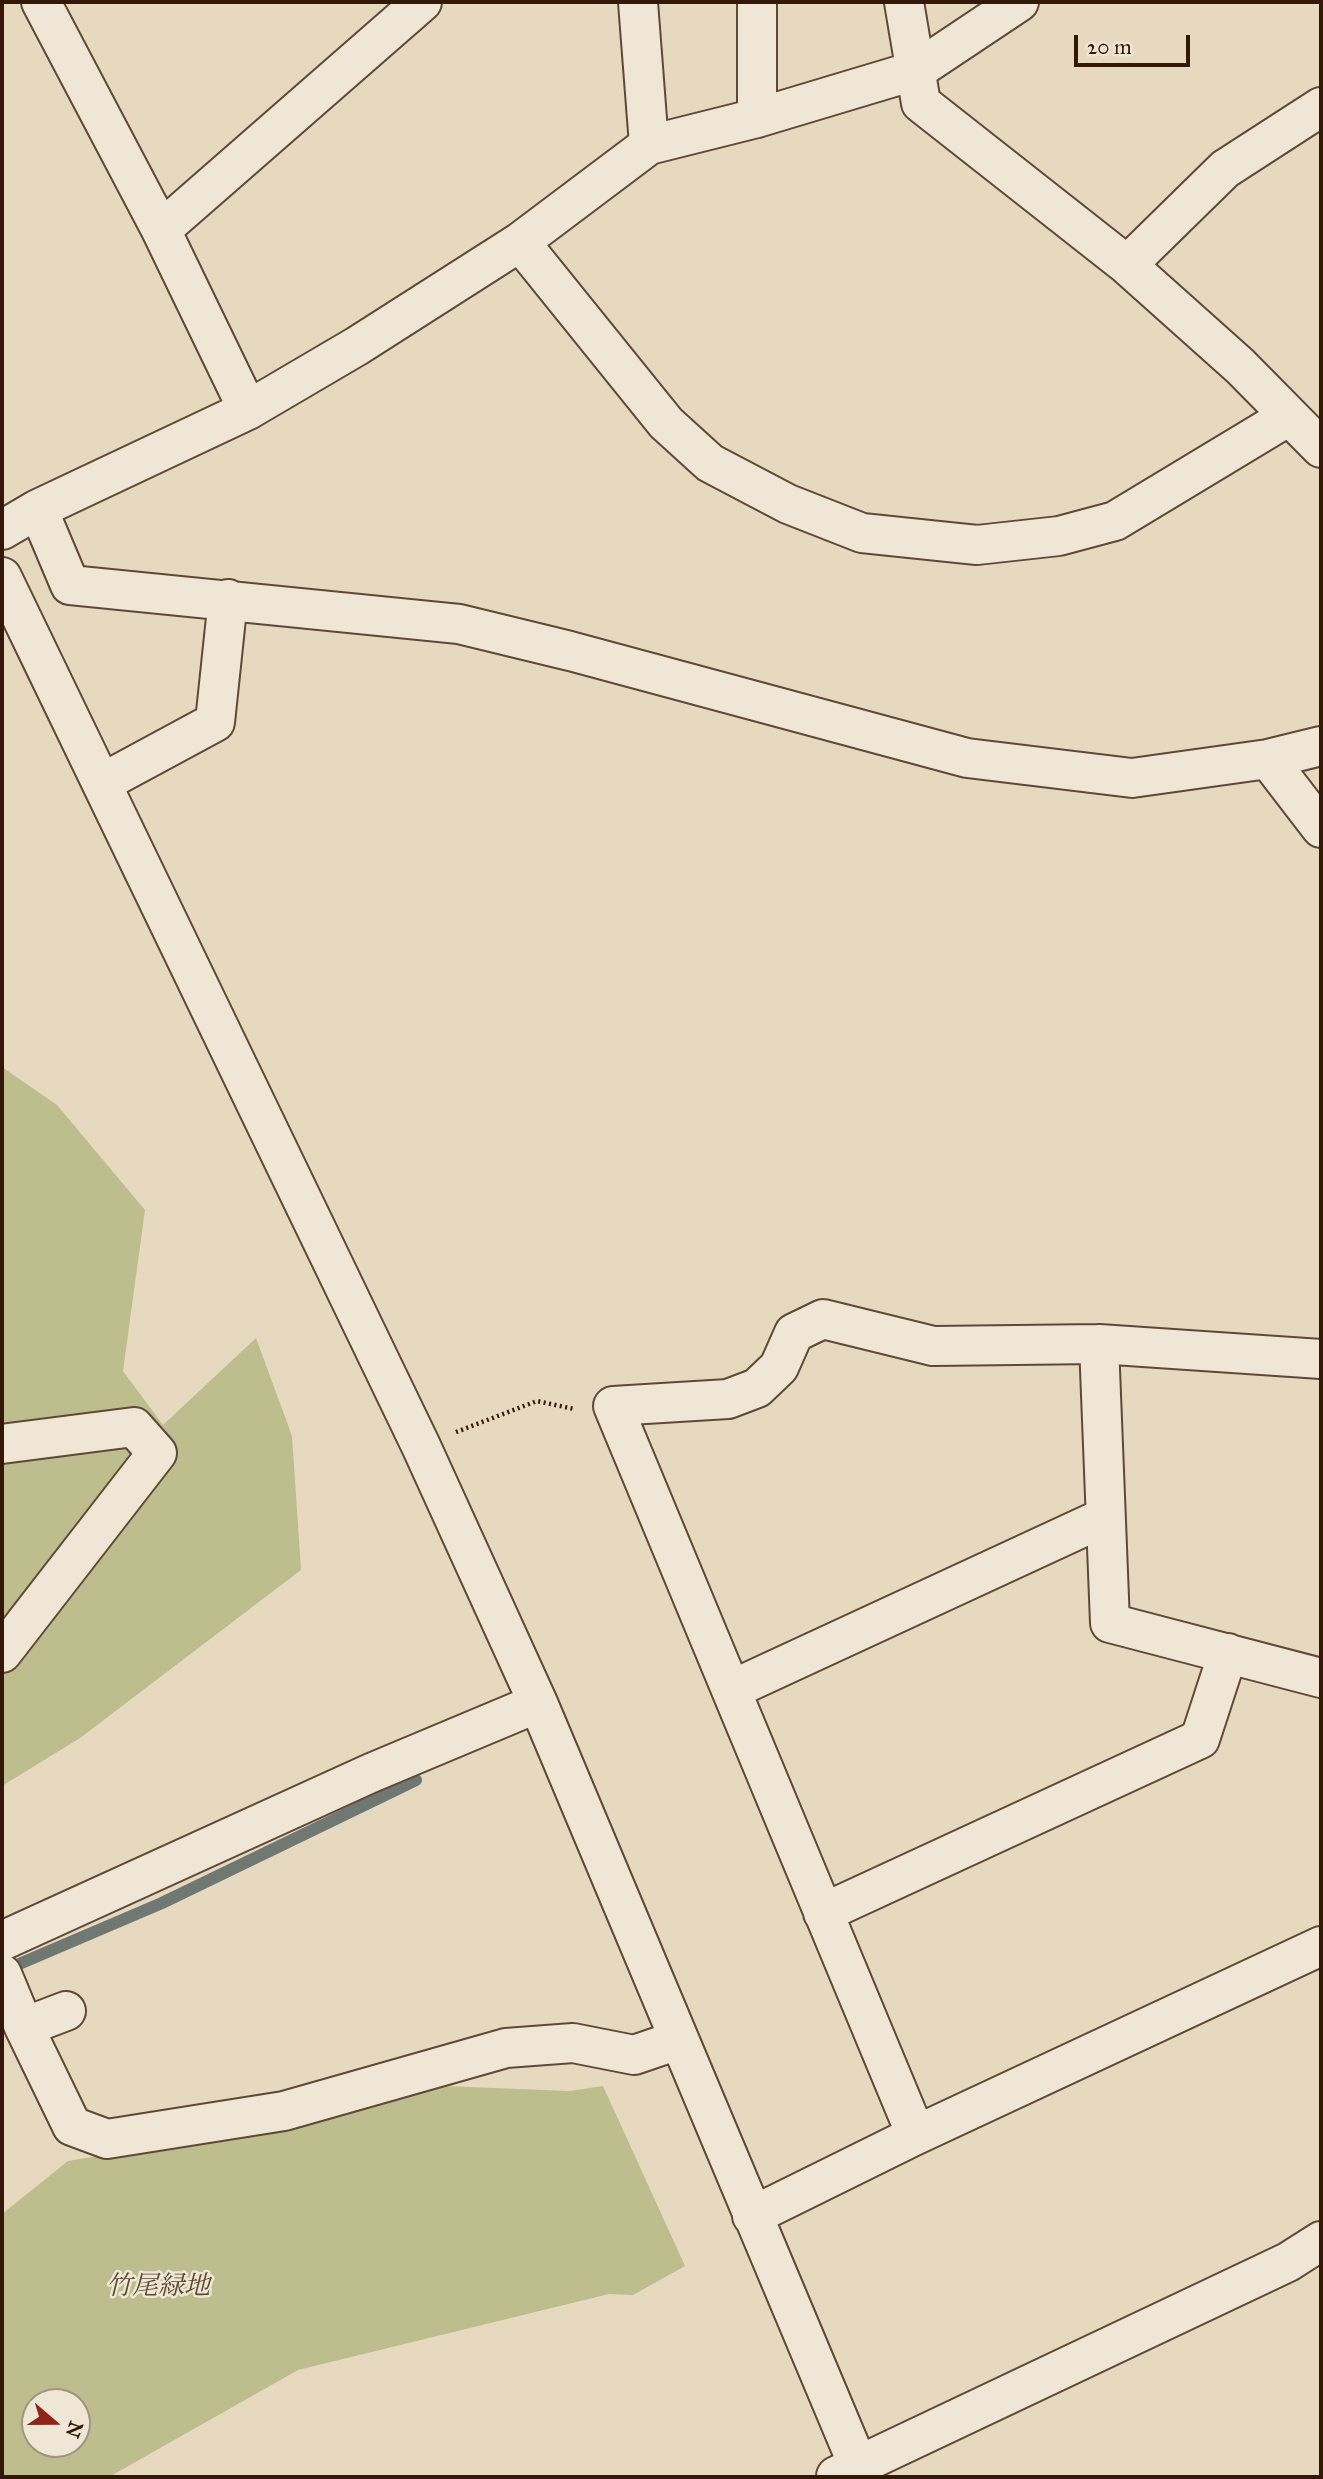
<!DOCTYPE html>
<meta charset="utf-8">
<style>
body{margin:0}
#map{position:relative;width:1323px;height:2479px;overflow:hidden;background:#e7d9bf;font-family:"IM FELL Great Primer",serif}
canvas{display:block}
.frame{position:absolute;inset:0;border:4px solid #331709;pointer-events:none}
.north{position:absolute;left:21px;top:2388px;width:70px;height:70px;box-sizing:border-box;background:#efe6d5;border:2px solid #a49383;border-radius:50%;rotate:110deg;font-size:19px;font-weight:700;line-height:28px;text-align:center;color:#331709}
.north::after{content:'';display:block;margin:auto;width:24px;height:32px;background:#8f2418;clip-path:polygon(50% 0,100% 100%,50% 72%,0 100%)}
.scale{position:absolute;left:1074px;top:35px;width:116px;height:32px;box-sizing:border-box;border:4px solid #331709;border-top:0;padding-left:9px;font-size:21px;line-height:24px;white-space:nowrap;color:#331709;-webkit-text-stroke:5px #efe6d5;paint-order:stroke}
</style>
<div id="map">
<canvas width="1323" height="2479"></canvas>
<div class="frame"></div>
<div class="north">N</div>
<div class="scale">20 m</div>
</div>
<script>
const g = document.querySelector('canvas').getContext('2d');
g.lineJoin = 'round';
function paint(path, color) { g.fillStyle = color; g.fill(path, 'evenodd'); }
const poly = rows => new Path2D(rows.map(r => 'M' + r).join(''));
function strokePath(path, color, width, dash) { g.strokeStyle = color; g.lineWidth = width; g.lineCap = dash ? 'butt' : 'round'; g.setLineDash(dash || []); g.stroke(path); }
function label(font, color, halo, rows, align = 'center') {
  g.font = font + ' "IM FELL Great Primer","Noto Serif JP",serif'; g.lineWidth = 5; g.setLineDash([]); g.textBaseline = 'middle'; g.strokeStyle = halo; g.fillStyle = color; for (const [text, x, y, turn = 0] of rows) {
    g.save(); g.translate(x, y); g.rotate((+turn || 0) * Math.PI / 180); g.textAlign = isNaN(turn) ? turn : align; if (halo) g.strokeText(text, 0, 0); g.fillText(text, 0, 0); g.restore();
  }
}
const green = poly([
 [2,1067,57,1105,145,1210,123,1371,163,1425,256,1338,292,1436,301,1570,80,1738,2,1786],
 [442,2086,570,2091,603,2086,685,2266,633,2295,609,2294,298,2370,109,2477,2,2477,2,2214,68,2161,263,2129],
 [35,2402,77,2402,77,2444,35,2444]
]);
const stream = poly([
 [5,1970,162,1903,416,1780]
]);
const path = poly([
 [456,1432,537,1401,574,1409]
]);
const minor = poly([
 [41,2,161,230,248,410],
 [638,2,649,145],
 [904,2,921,103,1127,265,1240,366,1321,448],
 [757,118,757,2],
 [161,230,422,2],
 [520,242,666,423,710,463,788,504,862,533,977,545,1059,536,1115,521,1289,416],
 [1127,265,1225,169,1321,107],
 [38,509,70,585,459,624,570,651,967,758,1132,778,1268,759,1321,746],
 [2,530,38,509,248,410,357,346,520,242,649,145,757,118,917,70,1019,2],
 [2,577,421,1446,538,1703,863,2477],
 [1268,759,1321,828],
 [102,783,215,722,228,599],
 [1099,1344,1110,1623,1321,1678],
 [2,1444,134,1427,157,1453,2,1653],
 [731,1690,1105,1517],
 [823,1913,1200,1739,1228,1653],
 [2,1941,371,1773,538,1703],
 [2,1974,24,2027,72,2126,107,2139,284,2111,506,2048,573,2043,634,2055,678,2040],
 [24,2027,66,2011],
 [916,2135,613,1406,728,1399,757,1388,779,1367,794,1333,823,1319,933,1346,1099,1344,1321,1359],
 [752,2216,916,2135,1321,1946],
 [836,2476,1288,2262,1321,2241]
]);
const parkNames = [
 ["竹尾緑地",158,2288]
];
paint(green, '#bdbd8d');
strokePath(stream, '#707873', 12);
strokePath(minor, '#604836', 42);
strokePath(path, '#331709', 4.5, [2, 3.5]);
strokePath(minor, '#efe6d5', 38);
label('italic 26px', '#5c4931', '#efe6d5', parkNames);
</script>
